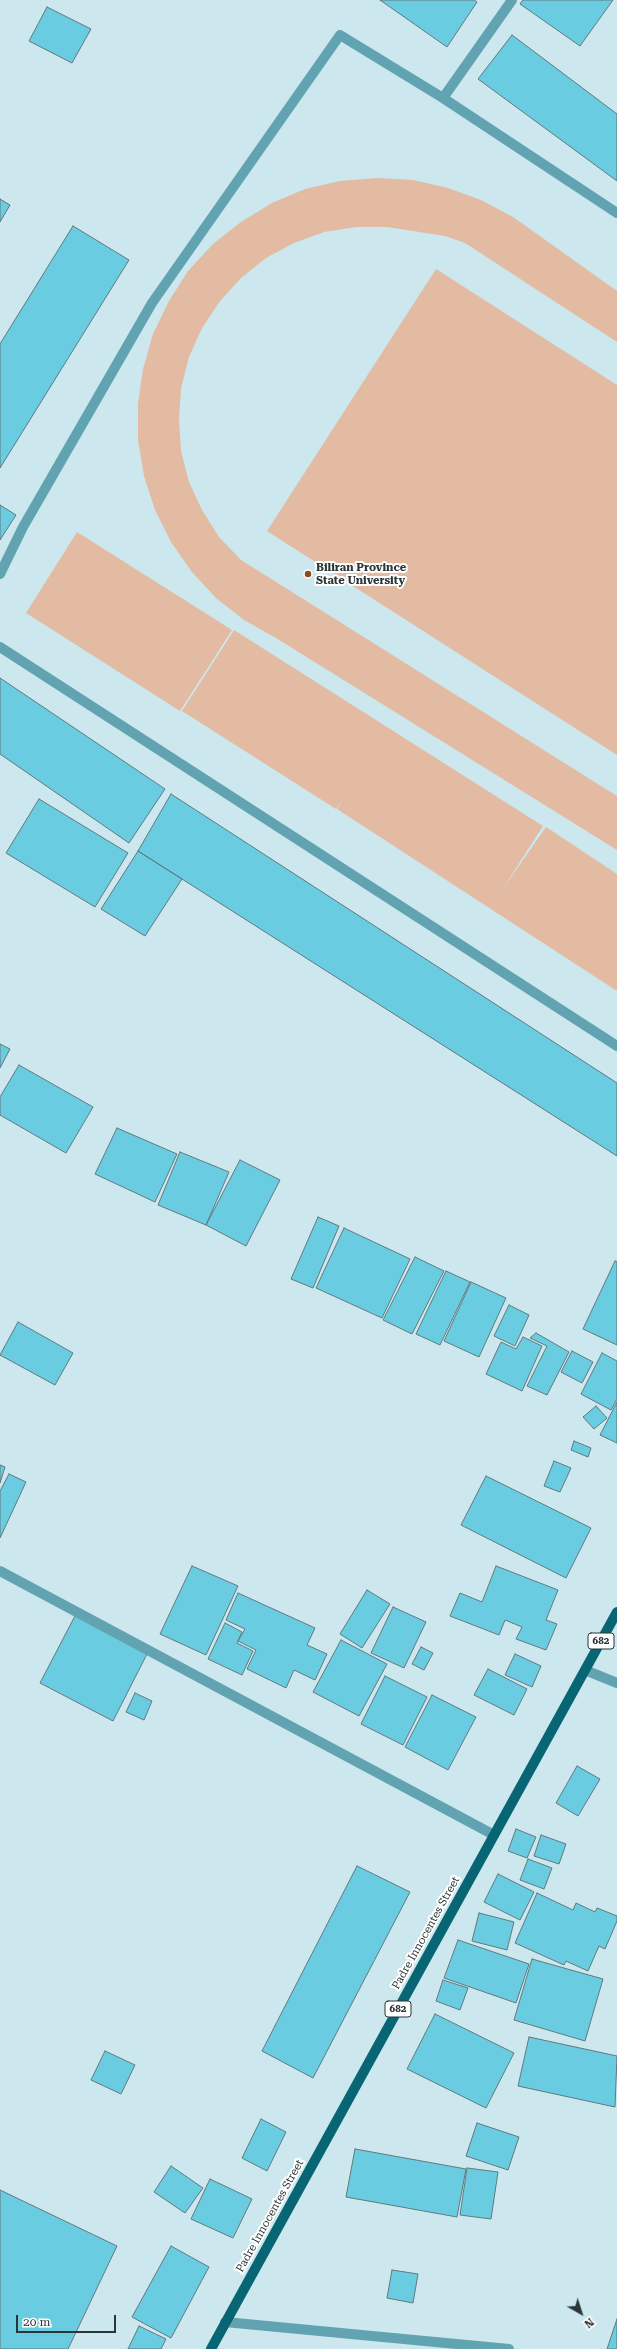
<!DOCTYPE html>
<style>
body{margin:0}
#map{position:relative;width:617px;height:2349px;overflow:hidden;background:#cce7ed;font-family:"Roboto Serif",serif}
canvas{display:block}
.north{position:absolute;left:561px;top:2293px;width:40px;height:40px;-webkit-text-stroke:3px #fff;paint-order:stroke;rotate:141deg;font-size:11px;font-weight:700;line-height:16px;text-align:center;color:#2a3537}
.north::after{content:'';display:block;margin:auto;width:14px;height:18px;background:#2a3537;clip-path:polygon(50% 0,100% 100%,50% 72%,0 100%)}
.scale{position:absolute;left:16px;top:2315px;width:100px;height:18px;box-sizing:border-box;border:2px solid #2a3537;border-top:0;padding-left:5px;font-size:12px;line-height:14px;white-space:nowrap;color:#2a3537;-webkit-text-stroke:3px #fff;paint-order:stroke}
</style>
<div id="map">
<canvas width="617" height="2349"></canvas>
<div class="north">N</div>
<div class="scale">20 m</div>
</div>
<script>
const g = document.querySelector('canvas').getContext('2d');
g.lineJoin = 'round';
function paint(path, color) { g.fillStyle = color; g.fill(path, 'evenodd'); }
const poly = rows => new Path2D(rows.map(r => 'M' + r).join(''));
function strokePath(path, color, width, dash) { g.strokeStyle = color; g.lineWidth = width; g.lineCap = dash ? 'butt' : 'round'; g.setLineDash(dash || []); g.stroke(path); }
function label(font, color, halo, rows, align = 'center') {
  g.font = font + ' "Roboto Serif",serif'; g.lineWidth = 4; g.setLineDash([]); g.textBaseline = 'middle'; g.strokeStyle = halo; g.fillStyle = color; for (const [text, x, y, turn = 0] of rows) {
    g.save(); g.translate(x, y); g.rotate((+turn || 0) * Math.PI / 180); g.textAlign = isNaN(turn) ? turn : align; if (halo) g.strokeText(text, 0, 0); g.fillText(text, 0, 0); g.restore();
  }
}
const green = poly([
 [377,178,413,180,448,188,481,200,513,217,617,291,617,342,465,243,445,236,387,227,356,227,324,232,294,243,266,258,241,278,220,301,202,328,189,357,181,388,179,419,181,451,189,482,202,510,219,537,241,560,617,796,617,850,276,638,244,620,216,598,192,572,171,542,155,510,144,476,138,440,138,404,143,369,153,334,169,301,188,271,213,244,241,222,272,203,305,189,340,181],
 [436,269,617,385,617,755,267,531],
 [77,532,232,630,180,711,26,613],
 [234,630,543,826,502,890,546,827,617,874,617,991,337,809,344,798,336,809,182,711]
]);
const building = poly([
 [380,0,474,0,477,2,447,47,380,0],
 [523,0,613,0,580,46,520,4,523,0],
 [47,7,91,29,72,63,29,41,47,7],
 [512,35,617,114,617,181,478,79,512,35],
 [0,199,10,205,0,222,0,199],
 [73,226,129,260,0,468,0,344,73,226],
 [0,505,16,515,0,540,0,505],
 [0,678,165,789,129,843,0,754,0,678],
 [171,794,617,1083,617,1156,138,851,171,794],
 [39,799,128,853,95,907,6,853,39,799],
 [138,851,182,879,145,936,101,909,138,851],
 [0,1044,10,1049,0,1068,0,1044],
 [19,1065,93,1107,66,1153,0,1115,0,1097,19,1065],
 [117,1128,177,1154,155,1202,95,1174,117,1128],
 [180,1152,229,1172,206,1225,158,1205,180,1152],
 [240,1160,280,1180,246,1246,206,1225,240,1160],
 [318,1217,339,1226,313,1288,291,1279,318,1217],
 [344,1228,410,1259,382,1318,316,1288,344,1228],
 [415,1257,444,1271,412,1334,383,1320,415,1257],
 [615,1261,617,1262,617,1345,583,1329,615,1261],
 [446,1271,470,1282,440,1345,416,1334,446,1271],
 [471,1282,506,1298,479,1357,444,1341,471,1282],
 [509,1305,529,1315,515,1346,494,1336,509,1305],
 [18,1322,73,1353,55,1385,0,1355,18,1322],
 [536,1333,569,1352,547,1395,527,1386,547,1346,530,1338,536,1333],
 [523,1337,542,1346,522,1391,486,1374,501,1342,516,1349,523,1337],
 [572,1351,593,1362,582,1383,561,1372,572,1351],
 [602,1353,617,1361,617,1399,611,1410,581,1394,602,1353],
 [617,1402,617,1443,600,1435,617,1402],
 [596,1406,607,1418,594,1429,583,1417,596,1406],
 [574,1441,591,1448,588,1457,571,1450,574,1441],
 [554,1461,571,1468,560,1492,544,1486,554,1461],
 [0,1465,5,1467,0,1483,0,1465],
 [9,1474,26,1482,0,1538,0,1491,9,1474],
 [486,1476,591,1528,566,1578,461,1525,486,1476],
 [192,1566,238,1586,206,1655,160,1634,192,1566],
 [496,1566,558,1590,546,1620,557,1624,546,1650,516,1639,522,1627,505,1620,499,1635,450,1616,460,1593,482,1602,496,1566],
 [367,1590,390,1604,362,1648,340,1634,367,1590],
 [238,1593,315,1628,307,1645,327,1654,315,1680,294,1670,286,1688,247,1669,256,1650,238,1641,245,1629,226,1620,238,1593],
 [393,1607,426,1622,404,1668,371,1653,393,1607],
 [76,1614,148,1652,113,1721,40,1683,76,1614],
 [225,1623,242,1632,237,1643,253,1651,242,1675,208,1659,225,1623],
 [341,1640,387,1664,359,1716,313,1692,341,1640],
 [421,1647,433,1653,424,1670,412,1664,421,1647],
 [515,1654,541,1666,532,1687,505,1675,515,1654],
 [488,1669,527,1689,514,1715,474,1695,488,1669],
 [385,1676,427,1697,403,1745,361,1724,385,1676],
 [135,1693,152,1701,144,1720,126,1712,135,1693],
 [432,1695,476,1717,448,1770,405,1747,432,1695],
 [577,1766,600,1779,578,1816,556,1803,577,1766],
 [516,1829,536,1837,527,1858,508,1851,516,1829],
 [541,1835,566,1844,559,1864,534,1856,541,1835],
 [528,1859,552,1868,544,1889,520,1880,528,1859],
 [357,1866,410,1892,313,2078,262,2051,357,1866],
 [498,1874,534,1892,520,1920,484,1902,498,1874],
 [537,1893,573,1910,576,1903,595,1912,597,1908,617,1916,617,1921,605,1949,599,1946,588,1971,566,1961,564,1965,515,1943,537,1893],
 [479,1913,514,1922,507,1950,472,1941,479,1913],
 [458,1940,529,1964,516,2003,444,1978,458,1940],
 [532,1959,603,1979,585,2041,514,2020,532,1959],
 [443,1980,468,1988,460,2010,436,2001,443,1980],
 [435,2014,514,2053,486,2108,407,2069,435,2014],
 [529,2037,617,2056,615,2107,518,2086,529,2037],
 [105,2051,135,2065,121,2094,91,2080,105,2051],
 [261,2119,286,2132,267,2171,242,2158,261,2119],
 [477,2123,519,2137,508,2170,466,2156,477,2123],
 [355,2149,466,2169,457,2217,346,2197,355,2149],
 [171,2166,203,2188,185,2213,154,2192,171,2166],
 [467,2168,498,2172,491,2219,460,2215,467,2168],
 [210,2179,252,2199,233,2238,191,2219,210,2179],
 [0,2190,117,2246,68,2349,0,2349,0,2190],
 [171,2246,209,2267,171,2338,132,2317,171,2246],
 [392,2270,418,2274,413,2303,387,2298,392,2270],
 [617,2319,617,2349,607,2349,617,2319],
 [139,2326,166,2339,161,2349,128,2349,139,2326]
]);
const lane = poly([
 [443,98,512,0],
 [0,574,23,527,152,303,340,35,443,98,617,213],
 [0,647,617,1046]
]);
const street = poly([
 [0,1571,494,1835],
 [585,1670,617,1683],
 [225,2322,509,2349]
]);
const primary = poly([
 [211,2349,617,1612]
]);
const markers = [
 [308,574,4,"#8c491a"]
];
const shields = [
 [601,1641,26],
 [398,2009,26]
];
const shieldNames = [
 ["682",601,1641],
 ["682",398,2009]
];
const poiNames = [
 ["Biliran Province",316,568],
 ["State University",316,581]
];
const streetNames = [
 ["Padre Innocentes Street",426,1933,-61],
 ["Padre Innocentes Street",270,2216,-61]
];
paint(green, '#e3baa2');
paint(building, '#6acce0');
strokePath(building, '#61797f', 1);
strokePath(lane, '#61a3b1', 10);
strokePath(street, '#61a3b1', 10);
strokePath(primary, '#086574', 10);
for (const [x, y, r, color] of markers) { const dot = new Path2D(); dot.arc(x, y, r, 0, 2 * Math.PI); g.fillStyle = color; g.fill(dot); strokePath(dot, '#fff', 1.5); }
for (const [x, y, w] of shields) { const box = new Path2D(); box.roundRect(x - w / 2, y - 8, w, 16, 3); g.fillStyle = '#fff'; g.fill(box); strokePath(box, '#2a3537', 1); }
label('bold 10px', '#2a3537', null, shieldNames);
label('bold 11px', '#2a3537', '#fff', poiNames, 'left');
label('11px', '#2a3537', '#fff', streetNames);
</script>
